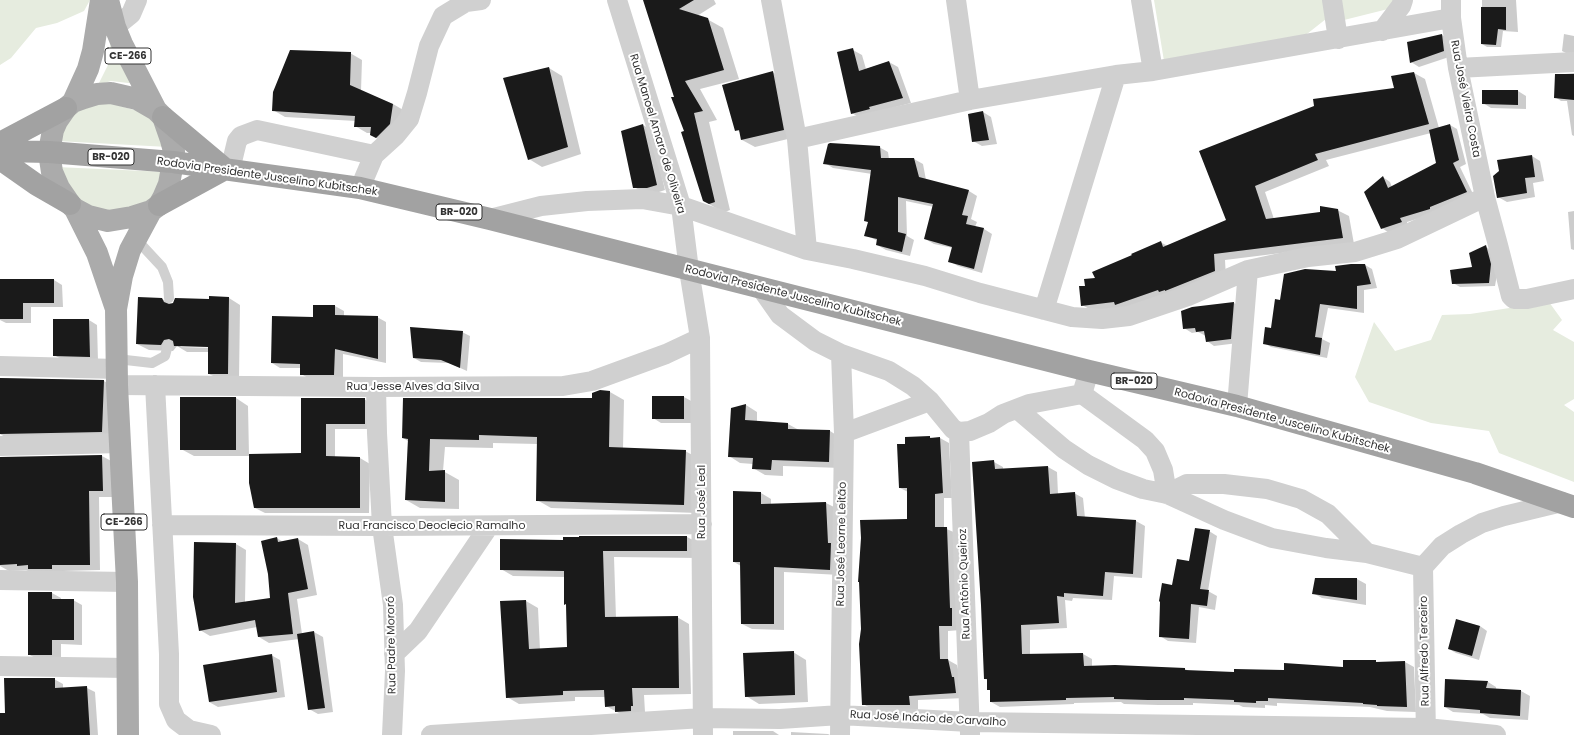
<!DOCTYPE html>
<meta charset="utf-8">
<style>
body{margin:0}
canvas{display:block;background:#fff}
</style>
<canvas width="1574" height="735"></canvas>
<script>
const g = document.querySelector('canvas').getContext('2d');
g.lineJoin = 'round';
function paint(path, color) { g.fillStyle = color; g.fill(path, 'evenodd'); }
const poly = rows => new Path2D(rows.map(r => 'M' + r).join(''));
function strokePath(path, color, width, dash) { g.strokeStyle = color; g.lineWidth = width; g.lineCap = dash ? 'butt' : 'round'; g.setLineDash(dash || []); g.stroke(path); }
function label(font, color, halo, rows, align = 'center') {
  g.font = font + ' Poppins,sans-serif'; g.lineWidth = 4; g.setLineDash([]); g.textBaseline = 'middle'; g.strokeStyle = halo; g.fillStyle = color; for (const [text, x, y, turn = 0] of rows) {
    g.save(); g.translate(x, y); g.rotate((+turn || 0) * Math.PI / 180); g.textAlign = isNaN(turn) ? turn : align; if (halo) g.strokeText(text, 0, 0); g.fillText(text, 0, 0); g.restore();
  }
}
const green = poly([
 [0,0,90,0,84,11,57,23,36,28,11,58,0,65],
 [1154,0,1328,0,1331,15,1293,45,1164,61],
 [1340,0,1397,0,1392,8,1344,20],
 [112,31,137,84,111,81,98,85,108,65],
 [102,101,149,114,168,147,57,141,62,129,78,110],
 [56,167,167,172,155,194,145,203,122,213,85,207],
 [1549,302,1562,320,1553,330,1574,342,1574,399,1564,405,1574,412,1574,482,1499,453,1489,431,1431,423,1369,402,1355,377,1374,322,1395,351,1431,340,1442,315,1470,314]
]);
const shadow = poly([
 [644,0,714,0,716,4,697,16,707,19,723,28,739,79,700,89,717,120,709,122,730,210,725,212,719,210,704,201,675,97],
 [1482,0,1516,0,1518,32,1503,31,1501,47,1487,47,1482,44],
 [1564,34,1574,36,1574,54,1568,54,1562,51],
 [1442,35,1450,40,1452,56,1419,67,1411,62],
 [853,50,862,55,866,69,889,62,898,67,911,103,877,112,860,118,852,113],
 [350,53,362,60,361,91,393,104,405,111,383,142,371,135,371,133,367,133,355,126,356,121,285,117,273,110],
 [549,68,562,76,581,154,542,167,529,159],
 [772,72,785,79,796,137,755,147,742,140,740,132,736,130],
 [1414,73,1425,79,1439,128,1450,125,1457,129,1466,164,1460,167,1474,196,1437,213,1407,222,1408,226,1389,233,1382,228,1383,177,1390,182,1392,187,1438,164,1431,133,1326,160,1329,166,1265,192,1274,219,1337,210,1349,216,1354,244,1225,260,1226,278,1127,311,1093,311,1082,305,1086,286,1133,256,1160,242,1168,246,1227,221,1200,152,1395,89],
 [1574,73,1574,136,1572,135,1567,101,1561,101,1555,97,1556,75],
 [1518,91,1526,96,1526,109,1491,108,1483,103],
 [983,112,991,117,997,144,982,146,973,141],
 [643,125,651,130,665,190,656,193,643,192,634,187],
 [879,147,888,152,889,159,914,159,923,164,926,180,969,191,977,196,971,219,977,222,975,227,984,229,992,234,982,273,958,266,949,261,953,248,934,244,925,239,934,207,906,201,907,236,914,240,910,256,886,250,877,245,878,241,865,235,869,222,872,174,833,168,825,163],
 [1532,156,1540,161,1544,181,1533,183,1535,197,1507,202,1498,197],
 [1574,211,1574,250,1571,249,1568,212],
 [1486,247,1493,251,1498,269,1495,286,1460,287,1453,283,1473,267],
 [1365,265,1372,269,1377,288,1364,290,1364,313,1328,308,1322,339,1330,343,1327,358,1271,347,1264,343,1272,329,1281,301,1337,272],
 [0,280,54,280,62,285,63,307,31,307,31,323,6,323,0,320],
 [229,298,240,305,239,380,221,380,209,374,209,352,187,352,177,346,173,351,149,350,137,344,162,299,172,304],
 [179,345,213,346,213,348,181,347],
 [1234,303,1241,307,1238,343,1214,346,1207,341,1206,336,1198,332,1192,333,1184,328],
 [314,306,335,306,344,311,344,316,377,317,386,322,386,363,343,354,343,380,310,379,301,374,301,368,280,368,272,363,314,318],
 [89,320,97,325,98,361,63,360,54,355],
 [462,332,470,336,467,371,449,363,421,362,414,358],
 [0,378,104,381,114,387,112,437,10,440,0,434],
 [610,392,624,400,623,449,685,451,700,459,698,513,551,508,537,500,538,444,493,443,493,448,445,447,443,471,459,480,459,509,420,508,406,500,408,441,403,438,593,399],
 [653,397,684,397,693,402,693,423,661,423,653,418],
 [236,398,248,406,249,455,302,454,302,399,364,399,374,405,375,429,335,429,335,457,360,458,370,464,369,513,265,513,255,508,250,456,194,456,181,449],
 [746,405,757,412,757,422,788,424,799,430,830,431,841,438,841,468,783,466,783,476,765,475,753,468,753,464,740,463,729,456,732,409],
 [929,437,932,438,940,438,949,443,952,498,944,498,944,528,956,533,961,630,948,631,948,660,957,665,965,698,918,700,918,709,872,709,863,704,908,520,908,492,900,488,906,445],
 [102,456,113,462,113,497,99,497,100,570,63,571,63,575,28,571,26,570,9,571,0,566,0,458],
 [994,462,1003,467,1003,470,1048,467,1057,472,1058,494,1074,493,1083,498,1085,518,1136,521,1145,526,1142,578,1114,576,1112,600,1073,598,1072,601,1065,600,1067,628,1030,630,1030,655,1083,654,1092,659,1092,667,1185,669,1189,671,1235,673,1344,668,1375,661,1378,663,1405,662,1414,667,1416,712,1387,711,1370,707,1277,703,1277,706,1265,705,1265,708,1243,707,1239,705,1193,703,1193,705,1158,705,1124,704,1121,702,1074,703,1074,704,1000,707,991,702,991,691,988,689,988,680,985,679],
 [734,492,761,493,771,499,771,505,826,503,836,508,840,575,784,572,784,630,752,629,742,624,741,566,734,562],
 [1209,531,1217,536,1208,591,1217,596,1215,610,1199,607,1196,643,1168,641,1160,636,1173,586,1190,562],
 [687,537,699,543,699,558,614,557,616,618,677,617,689,624,691,694,644,695,645,712,628,718,606,706,606,697,575,697,575,701,519,704,507,697,526,601,538,608,540,650,568,648,565,577,513,576,501,569,564,541],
 [277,538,283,542,298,539,308,545,317,595,297,599,302,634,314,632,323,637,333,712,318,714,309,709,299,639,269,643,259,637,257,627,210,636,200,630,236,544,246,550,245,602,271,599],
 [1316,579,1357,579,1366,584,1366,605,1322,598,1313,593],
 [29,593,52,593,61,598,61,600,73,600,82,605,82,645,61,644,61,660,37,659,28,654],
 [1457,620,1480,626,1487,631,1479,660,1456,653,1449,649],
 [793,652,806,660,808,702,759,704,746,696],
 [271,655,280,660,285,697,218,707,209,702],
 [54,679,63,684,63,689,87,688,95,692,98,735,0,735,0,714,6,714],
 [1446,680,1488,682,1496,687,1496,690,1521,691,1530,696,1528,720,1490,718,1483,714,1453,712,1445,707],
 [733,731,773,731,779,735,733,735],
 [791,732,828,734,830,735,791,735]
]);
const building = poly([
 [643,0,694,0,679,9,708,18,724,70,685,81,703,111,694,113,715,202,709,204,703,201,681,132,684,131,671,97,674,97],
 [1481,7,1506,7,1506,30,1498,29,1496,45,1481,44],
 [1442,34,1444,51,1410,63,1407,42],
 [853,48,859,71,889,61,903,98,869,107,870,109,851,114,837,52],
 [290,50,351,52,350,85,393,104,390,124,376,138,370,135,371,127,354,127,355,116,272,111,273,92],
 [549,67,568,147,528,160,503,78],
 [773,71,784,130,741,140,739,130,735,131,722,85],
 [1414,72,1429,124,1315,154,1318,160,1255,186,1266,219,1320,212,1320,206,1338,209,1343,238,1214,254,1215,271,1165,291,1165,290,1159,292,1158,290,1115,305,1114,302,1081,306,1079,286,1085,286,1084,279,1095,278,1092,272,1132,255,1131,254,1161,241,1163,247,1226,220,1199,151,1314,106,1313,99,1394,88,1391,76],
 [1555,74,1574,74,1574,100,1554,98],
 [1482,90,1518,90,1518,105,1482,104],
 [983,111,989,140,972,142,968,114],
 [643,124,657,185,647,188,633,188,621,131],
 [1450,124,1459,160,1453,163,1467,192,1430,207,1430,209,1400,218,1402,222,1381,229,1364,192,1383,176,1388,188,1436,163,1429,130],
 [830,143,880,146,881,158,914,158,919,177,969,190,962,215,968,216,966,224,984,228,974,269,948,262,952,247,924,239,933,204,898,197,898,232,906,234,902,252,876,245,877,239,864,236,868,222,864,221,871,170,823,164,828,144],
 [1532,155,1535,177,1525,178,1527,193,1497,198,1493,176,1499,171,1497,160],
 [1486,245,1491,264,1489,283,1452,284,1450,270,1472,267,1469,253],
 [1351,264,1365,264,1371,284,1357,286,1357,309,1320,304,1315,337,1322,338,1320,355,1263,344,1265,327,1271,328,1275,299,1280,300,1284,274,1305,269,1336,271,1335,266],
 [0,279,54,279,54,303,23,303,23,319,0,319],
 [209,296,229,297,228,374,208,374,208,347,174,346,173,341,169,339,164,340,161,345,136,344,138,297,162,298,164,302,169,304,173,303,175,298,209,299],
 [1234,302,1231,339,1206,342,1204,331,1196,332,1195,328,1183,329,1181,311,1192,307],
 [313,305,335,305,335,315,378,316,378,359,335,349,334,375,300,375,300,364,271,363,272,316,313,317],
 [53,319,89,319,90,357,53,356],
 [410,327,463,331,460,368,441,360,413,358],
 [0,378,104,380,102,432,0,434],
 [600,390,610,391,609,447,686,450,684,505,536,501,537,437,479,435,479,440,430,439,429,471,445,470,445,502,405,500,408,439,402,438,403,398,592,398,592,393],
 [652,396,684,396,684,419,652,419],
 [180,397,236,397,236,450,180,450],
 [301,398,365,398,365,424,326,424,326,456,360,457,360,508,254,508,249,483,249,454,301,453],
 [746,404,745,420,788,423,788,429,830,430,829,462,772,460,771,470,752,469,753,458,728,457,731,408],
 [930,436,930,438,940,437,943,493,935,494,935,527,947,527,950,608,952,608,952,626,939,626,940,659,948,659,952,677,954,677,956,693,909,696,910,705,862,705,859,644,861,629,859,582,858,582,861,538,860,520,907,519,907,488,899,488,897,444,905,444,905,437],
 [102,455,103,491,89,491,90,565,52,565,52,569,28,569,28,565,17,566,17,564,0,565,0,457],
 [994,460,995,469,1048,466,1050,494,1075,492,1077,516,1136,520,1133,574,1105,572,1103,596,1064,593,1064,597,1057,596,1059,623,1021,625,1022,654,1083,653,1084,666,1115,665,1185,668,1185,670,1234,672,1234,669,1284,670,1284,663,1343,667,1343,660,1376,660,1376,662,1405,661,1407,707,1377,706,1377,705,1363,704,1363,703,1268,698,1268,701,1256,701,1256,703,1234,702,1234,700,1184,698,1184,700,1148,700,1114,699,1114,697,1066,698,1066,700,990,702,990,690,987,690,987,679,984,679,981,605,972,462],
 [733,491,761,492,761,504,826,502,828,543,831,543,830,570,774,567,774,624,741,624,740,562,733,562],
 [1195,528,1210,530,1200,589,1209,590,1207,606,1191,604,1189,639,1159,637,1160,602,1159,601,1162,583,1172,585,1177,559,1189,561],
 [579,536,687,536,687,551,603,551,605,617,678,616,679,688,632,688,633,706,631,706,631,711,615,712,615,706,605,707,604,690,563,691,563,695,506,698,500,601,526,600,529,649,567,647,566,604,564,605,564,571,500,570,500,539,563,540,563,537,579,537],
 [277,537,278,542,298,538,308,589,288,593,293,634,258,637,255,620,199,631,193,597,194,542,236,543,235,603,270,598,268,574,261,541],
 [1315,578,1357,578,1357,600,1312,594],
 [28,592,52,592,52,599,74,599,74,640,52,640,52,655,28,655],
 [1456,619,1480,626,1472,656,1448,649],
 [314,631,325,708,308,710,297,634],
 [794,651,795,695,745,697,743,653],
 [272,654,277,692,209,702,203,665],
 [4,678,55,678,55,688,87,686,90,735,0,735,0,713,5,713],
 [1445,679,1488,681,1486,688,1521,690,1520,716,1480,713,1480,710,1444,707]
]);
const service = poly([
 [136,239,162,267,168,282,169,298],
 [117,359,152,363,165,356,168,345]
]);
const minor = poly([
 [617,0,681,206,689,270,700,338,703,735],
 [771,0,797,139,807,250],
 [956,0,970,100],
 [1141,0,1153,71],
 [1332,0,1338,39],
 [1451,0,1451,18,1458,68,1485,197,1498,245,1511,296,1514,299,1527,299,1574,289],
 [115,27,131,14,137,0],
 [1382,31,1401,6,1403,0],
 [1458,68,1574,62],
 [797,139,970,100,1116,75,1153,71,1451,18],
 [230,170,237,141,241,136,257,130,374,155],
 [360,188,374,155,396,135,409,119,417,93,429,46,443,16,466,2,481,0],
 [490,219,541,206,587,201,642,199,681,206,807,250,853,259,925,276,980,293,1072,317,1102,319,1129,316,1188,296,1248,270,1308,257,1355,252,1397,239,1485,197],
 [761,288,780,315,815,341,841,354,889,371,913,386,930,401,953,429,959,432,970,431,989,423,1003,414,1029,404,1082,394,1089,371],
 [1044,310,1116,75],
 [0,366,117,369],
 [117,385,376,387,563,386,592,381,666,354,700,338],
 [155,385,169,654,169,704,176,720,189,730,211,735],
 [376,387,377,433,382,526,393,605,395,671,392,735],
 [1082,394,1145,440,1155,451,1163,470,1167,494,1187,484,1224,484,1267,489,1301,499,1328,514,1367,553],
 [1237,406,1248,270],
 [1017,409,1064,449,1088,465,1116,479,1143,489,1167,494,1224,520,1272,538,1326,548,1367,553,1423,567],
 [959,432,970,734],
 [844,433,930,401],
 [0,446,120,443],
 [162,525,382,526,702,524],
 [1423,567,1426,735],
 [1423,567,1442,546,1461,534,1482,523,1504,516,1562,502],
 [0,580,127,582],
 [394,654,418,631,489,526],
 [0,666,127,668],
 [431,735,703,718,780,719,840,715,970,722,1426,728,1496,735],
 [840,735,844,433,841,354]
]);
const primary = poly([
 [108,0,115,27,122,44,156,110],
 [111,93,137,99,156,110,163,117,171,140,174,151,173,162,169,184,163,198,159,205,151,211,132,217,108,221,88,216,75,209,70,204,59,188,52,172,49,152,53,130,57,121,66,108,73,102,84,98,97,94,111,93],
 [73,102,88,69,93,51,101,0],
 [75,209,97,253,115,306],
 [128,735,127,582,117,385,116,309,122,276,130,250,151,211]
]);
const trunk = poly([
 [163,117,225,169],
 [0,143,66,108],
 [0,151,49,152,173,162,360,188,490,219,1089,371,1237,406,1475,473,1574,507],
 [0,159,37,185,70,204],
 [159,205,225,169]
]);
const shields = [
 [128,56,46],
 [111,157,46],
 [459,212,46],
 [1134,381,46],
 [124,522,46]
];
const shieldNames = [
 ["CE-266",128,56],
 ["BR-020",111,157],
 ["BR-020",459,212],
 ["BR-020",1134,381],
 ["CE-266",124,522]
];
const streetNames = [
 ["Rua José Vieira Costa",1465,99,79],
 ["Rua Manoel Amaro de Oliveira",657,134,73],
 ["Rodovia Presidente Juscelino Kubitschek",267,177,8],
 ["Rodovia Presidente Juscelino Kubitschek",793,296,14],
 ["Rua Jesse Alves da Silva",413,387],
 ["Rodovia Presidente Juscelino Kubitschek",1282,421,15],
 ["Rua José Leal",702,502,-90],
 ["Rua Francisco Deoclecio Ramalho",432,526],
 ["Rua José Leorne Leitão",842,544,-89],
 ["Rua Antônio Queiroz",965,584,-92],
 ["Rua Padre Mororó",392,645,-91],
 ["Rua Alfredo Terceiro",1425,651,-91],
 ["Rua José Inácio de Carvalho",928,719,3]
];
paint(green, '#e6ecdf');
paint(shadow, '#0003');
paint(building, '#1a1a1a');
strokePath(service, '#d0d0d0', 10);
strokePath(minor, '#d0d0d0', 20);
strokePath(primary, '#ababab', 22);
strokePath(trunk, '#a2a2a2', 22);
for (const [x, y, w] of shields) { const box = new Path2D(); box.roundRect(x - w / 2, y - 8, w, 16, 3); g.fillStyle = '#fff'; g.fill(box); strokePath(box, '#333', 1); }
label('bold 10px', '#333', null, shieldNames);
label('11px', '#333', '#fff', streetNames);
</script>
